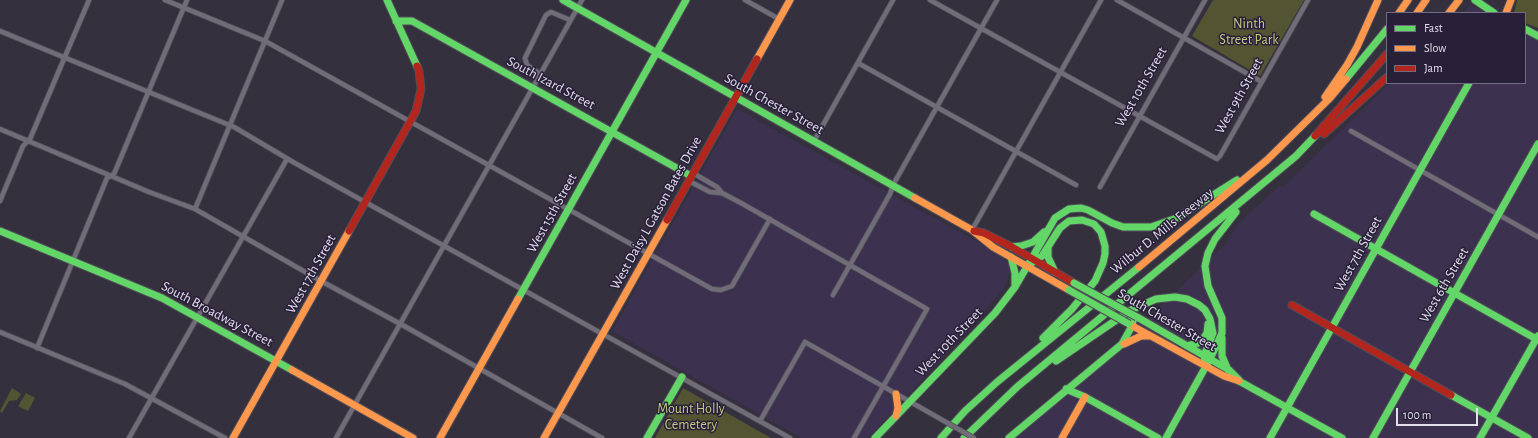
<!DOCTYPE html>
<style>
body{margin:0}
#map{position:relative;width:1538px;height:438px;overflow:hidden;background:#34303d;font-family:"Alegreya Sans",sans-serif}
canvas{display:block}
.legend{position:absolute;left:1386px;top:12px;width:140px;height:72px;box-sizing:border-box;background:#282038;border:1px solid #726c81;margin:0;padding:5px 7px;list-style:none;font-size:12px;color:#e2deee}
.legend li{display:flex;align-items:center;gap:8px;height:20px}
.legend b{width:20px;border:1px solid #726c81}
.scale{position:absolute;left:1396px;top:408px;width:82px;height:18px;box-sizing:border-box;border:2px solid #e2deee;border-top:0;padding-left:5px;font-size:12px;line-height:14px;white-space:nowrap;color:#e2deee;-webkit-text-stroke:3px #282038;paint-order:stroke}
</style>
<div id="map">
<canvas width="1538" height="438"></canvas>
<ul class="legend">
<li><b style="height:5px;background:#63d668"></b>Fast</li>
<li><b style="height:5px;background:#ff974d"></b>Slow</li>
<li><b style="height:5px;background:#b3261e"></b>Jam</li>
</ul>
<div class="scale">100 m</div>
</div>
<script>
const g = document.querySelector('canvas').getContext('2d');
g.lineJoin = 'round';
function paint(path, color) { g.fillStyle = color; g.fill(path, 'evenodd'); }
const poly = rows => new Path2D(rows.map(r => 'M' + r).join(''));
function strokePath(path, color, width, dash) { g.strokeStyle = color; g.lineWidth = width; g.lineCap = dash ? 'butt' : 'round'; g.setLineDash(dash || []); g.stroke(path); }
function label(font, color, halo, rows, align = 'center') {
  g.font = font + ' "Alegreya Sans",sans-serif'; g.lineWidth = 3; g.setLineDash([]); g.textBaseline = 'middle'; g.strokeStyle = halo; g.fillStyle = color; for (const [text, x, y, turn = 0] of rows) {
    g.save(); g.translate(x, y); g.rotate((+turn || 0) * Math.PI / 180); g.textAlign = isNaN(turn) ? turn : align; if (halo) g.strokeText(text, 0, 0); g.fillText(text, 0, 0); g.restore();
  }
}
const built = poly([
 [1470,5,1488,13,1462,13],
 [1525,28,1538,33,1538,438,1016,438,1085,380,1226,243,1238,224,1280,185,1283,187,1390,83,1525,83],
 [737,109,996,252,1004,259,1010,266,1009,275,1004,288,961,338,868,438,801,438,612,331]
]);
const green = poly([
 [1213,0,1304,0,1260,76,1192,36],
 [1517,0,1538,0,1538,28,1525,23,1525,13,1514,13],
 [12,388,21,394,17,400,9,401,2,413,0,411],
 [683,388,771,438,655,438],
 [26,393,35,398,28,411,18,406]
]);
const street = poly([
 [165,0,265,41,712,289,721,290,732,286,770,219],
 [745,0,779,19],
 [930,0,1217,159,1220,156,1308,0],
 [1117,0,1262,82],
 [0,31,234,127,293,162,790,438],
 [858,63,1076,185],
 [540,74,527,65,525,58,546,15,551,12,570,20],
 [0,129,149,192,195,209,321,281,406,327,602,438],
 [1351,131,1538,237],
 [814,141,893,0],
 [693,173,717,187,722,193],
 [689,181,710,192,722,193,741,203,927,309,854,438],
 [1100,187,1205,0],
 [0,201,23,146,30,139,89,0],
 [195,209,282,0],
 [972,230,1101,0],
 [833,295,890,194,893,185,997,0],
 [0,332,125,384,225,438],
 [37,348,107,178,114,174,187,0],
 [760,421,805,342,930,413],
 [129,438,287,159],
 [336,438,582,0]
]);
const fast = poly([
 [387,0,417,66],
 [563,0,915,198],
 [1475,0,1494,13],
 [396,21,412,21,691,176],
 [1525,29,1538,36],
 [1346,79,1387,29],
 [1314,214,1538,340],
 [0,231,162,298,292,370],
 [1012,247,1021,246,1033,242,1044,232],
 [1048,248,1048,257,1055,272],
 [1011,257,1015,273,1015,284],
 [1032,258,1055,218,1069,209,1081,208,1088,210,1112,223,1123,227,1151,227,1177,218,1237,180],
 [1027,266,1042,256,1060,228,1069,221,1082,220,1094,224,1101,232,1105,246,1105,254,1103,263,1095,281,1072,309,1043,338],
 [518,299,686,0],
 [1137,317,1229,370,1239,380],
 [1222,333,1222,318,1208,286,1205,266,1208,253,1215,239,1236,212],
 [1222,338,1222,356,1228,370],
 [1187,346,1198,343,1203,339,1207,333,1208,324],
 [1056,361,1131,310,1156,299,1175,297,1187,299,1199,305,1205,310,1210,319,1213,333,1204,356,1206,366],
 [1239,381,1342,438],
 [1066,389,1085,397,1158,438],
 [1451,395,1528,438],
 [647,438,682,377],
 [875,438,995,313,1015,287,1029,263],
 [941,438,965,411,997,382,1139,267],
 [964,438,1017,387,1296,156,1315,136],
 [1009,438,1122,344,1132,326,1133,321,1130,314],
 [1166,438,1210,359,1222,333],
 [1270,438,1469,83],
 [1373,438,1538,144],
 [1480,438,1538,336]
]);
const slow = poly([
 [1399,13,1408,0],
 [1417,13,1426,0],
 [1449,13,1459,0],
 [1506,13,1511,0],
 [757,59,790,0],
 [1325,97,1347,65,1357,47,1378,0],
 [915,198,972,230,993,247,1069,290],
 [1139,267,1267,160,1330,98,1346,79],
 [1129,324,1224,376,1239,381],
 [1124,344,1141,336,1150,336],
 [292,370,413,438],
 [896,394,898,408,896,416],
 [233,438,349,231],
 [440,438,518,299],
 [544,438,667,220],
 [1062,438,1085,397]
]);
const jam = poly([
 [1324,134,1387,77],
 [1315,136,1387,54],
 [667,220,757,59],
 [349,231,416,111,421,89,419,71,417,66],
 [974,231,984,233,1012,247,1074,283],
 [1292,305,1451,395]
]);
const streetBridge = poly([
 [930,413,974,438]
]);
const fastBridge = poly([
 [1074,283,1137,317],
 [1069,290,1129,324]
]);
const parkNames = [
 ["Ninth",1249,24],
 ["Street Park",1249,40],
 ["Mount Holly",691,409],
 ["Cemetery",691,425]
];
const streetNames = [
 ["South Izard Street",551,83,28],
 ["West 10th Street",1141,87,-60],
 ["West 9th Street",1239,96,-61],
 ["South Chester Street",774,104,29],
 ["West 15th Street",552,213,-61],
 ["West Daisy L Gatson Bates Drive",656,213,-61],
 ["Wilbur D. Mills Freeway",1162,231,-39],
 ["West 7th Street",1358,254,-61],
 ["West 17th Street",311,274,-61],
 ["West 6th Street",1444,285,-60],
 ["South Broadway Street",217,314,28],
 ["South Chester Street",1167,320,30],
 ["West 10th Street",949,342,-46]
];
paint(built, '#3c324f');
paint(green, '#535532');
strokePath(street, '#504c58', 6);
strokePath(fast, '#504c58', 9);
strokePath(slow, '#504c58', 9);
strokePath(jam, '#504c58', 9);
strokePath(street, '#706c78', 4.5);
strokePath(fast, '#63d668', 7);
strokePath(slow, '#ff974d', 7);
strokePath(jam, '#b3261e', 7);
strokePath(streetBridge, '#504c58', 6, []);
strokePath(fastBridge, '#504c58', 9, []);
strokePath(streetBridge, '#706c78', 4.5);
strokePath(fastBridge, '#63d668', 7);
label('14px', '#c5cb81', '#282038', parkNames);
label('14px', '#e2deee', '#282038', streetNames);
</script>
